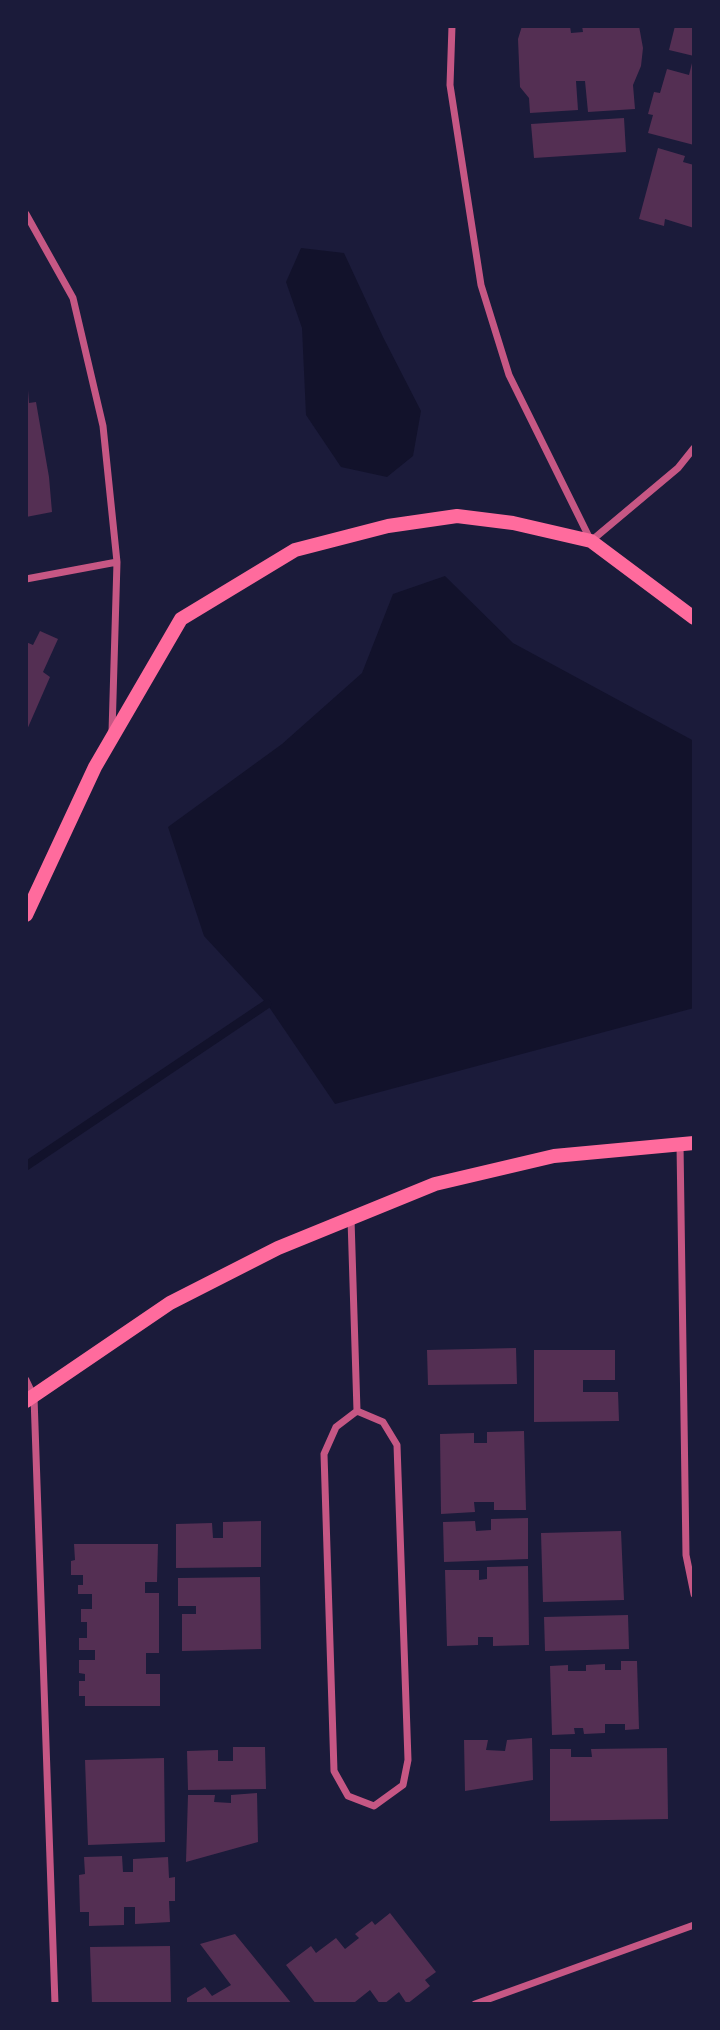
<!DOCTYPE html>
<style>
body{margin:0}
#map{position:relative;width:720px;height:2030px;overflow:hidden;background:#1b1b3a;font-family:Lato,sans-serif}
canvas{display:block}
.frame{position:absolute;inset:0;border:28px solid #1b1b3a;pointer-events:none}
</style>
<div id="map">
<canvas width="720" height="2030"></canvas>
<div class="frame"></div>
</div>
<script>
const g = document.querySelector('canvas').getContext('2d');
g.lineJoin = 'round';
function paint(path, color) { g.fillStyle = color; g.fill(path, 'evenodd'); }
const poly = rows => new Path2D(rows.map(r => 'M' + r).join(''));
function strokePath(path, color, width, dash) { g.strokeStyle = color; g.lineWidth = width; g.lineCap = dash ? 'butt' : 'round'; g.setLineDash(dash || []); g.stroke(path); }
const water = poly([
 [301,248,344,253,383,337,421,411,413,456,387,477,341,467,306,415,302,328,286,282],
 [445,576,513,643,694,741,694,1008,335,1104,267,1004,204,936,168,827,282,744,362,673,393,594]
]);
const stream = poly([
 [26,1166,267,1004]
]);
const building = poly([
 [522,26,570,26,571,33,583,32,582,26,639,26,643,48,641,66,633,85,635,109,588,112,585,81,576,81,578,110,530,113,529,98,520,87,518,39],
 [675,26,694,26,694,56,669,50],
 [693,59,694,145,648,133,653,115,648,114,654,92,660,93,667,69,689,75],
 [624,118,626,152,534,158,531,124],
 [658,148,685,156,683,162,694,165,694,228,665,219,664,226,639,219],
 [26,390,28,390,29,403,36,402,49,477,52,512,26,517],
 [40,631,58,639,43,672,50,677,26,732,26,642,33,645],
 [516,1348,517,1384,428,1385,427,1350],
 [534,1350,615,1350,615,1380,583,1380,583,1392,618,1392,619,1421,534,1422],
 [524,1431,526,1510,494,1510,494,1502,474,1502,475,1512,441,1514,440,1434,474,1433,474,1443,487,1443,487,1432],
 [528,1518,528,1559,444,1562,443,1522,475,1521,476,1531,491,1530,491,1519],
 [261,1521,261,1567,176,1568,176,1524,212,1523,213,1538,223,1538,223,1522],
 [621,1531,624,1600,543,1602,541,1533],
 [74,1544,158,1544,157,1582,145,1582,145,1593,159,1593,159,1653,146,1653,146,1674,160,1674,160,1706,85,1706,85,1696,79,1696,79,1681,85,1681,85,1674,79,1673,79,1660,95,1660,95,1650,79,1650,79,1638,87,1638,87,1622,81,1622,81,1609,92,1609,92,1594,78,1594,78,1585,83,1585,83,1575,71,1575,71,1561,75,1560],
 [528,1566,529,1645,493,1646,493,1637,478,1637,478,1645,447,1646,445,1570,479,1570,479,1580,487,1579,487,1567],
 [260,1577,261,1649,182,1651,182,1614,196,1614,196,1606,178,1606,178,1578],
 [628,1615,629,1649,545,1651,544,1617],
 [621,1661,637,1661,639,1729,625,1730,625,1724,605,1724,605,1733,584,1734,583,1728,574,1728,575,1734,552,1735,550,1666,568,1665,568,1671,586,1671,586,1665,605,1664,605,1670,621,1670],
 [532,1738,533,1780,465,1791,464,1740,488,1740,486,1750,505,1751,507,1740],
 [233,1747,265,1747,266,1789,188,1790,187,1751,218,1750,218,1761,233,1761],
 [667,1748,668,1819,550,1821,550,1749,571,1749,571,1757,592,1757,591,1749],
 [164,1758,165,1842,88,1845,85,1760],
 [257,1793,258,1842,186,1862,188,1795,215,1795,214,1802,231,1803,231,1795],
 [122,1856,123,1872,133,1872,133,1859,168,1857,169,1878,175,1877,175,1901,169,1901,170,1922,135,1924,135,1907,124,1907,124,1925,89,1926,89,1912,80,1912,79,1875,85,1874,84,1857],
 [390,1913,436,1972,425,1980,430,1986,407,2004,399,1992,384,2004,380,2004,370,1990,355,2002,357,2004,316,2004,286,1965,311,1946,316,1953,336,1938,345,1949,359,1938,355,1934,372,1921,375,1925],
 [235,1934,292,2004,187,2004,187,1998,205,1987,212,1996,231,1985,200,1944],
 [170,1946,171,2004,92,2004,90,1947]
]);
const minor = poly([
 [452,26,450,85,481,285,509,375,591,541,678,468,694,448],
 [26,214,73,298,103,426,117,562,112,732],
 [26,579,117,562],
 [680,1144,686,1555,694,1594],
 [351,1219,357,1411],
 [26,1380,34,1397,55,2004],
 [357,1411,383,1422,397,1445,408,1760,403,1785,374,1806,348,1796,334,1771,324,1454,336,1427,357,1411],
 [475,2004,694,1925]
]);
const secondary = poly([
 [26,915,95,767,181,619,295,550,388,526,457,516,513,523,591,541,694,618],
 [26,1401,170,1303,278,1248,435,1184,554,1156,694,1143]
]);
paint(water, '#12122b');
strokePath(stream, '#12122b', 9);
paint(building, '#542f53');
strokePath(minor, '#c65784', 7);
strokePath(secondary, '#ff6b9d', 14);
</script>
